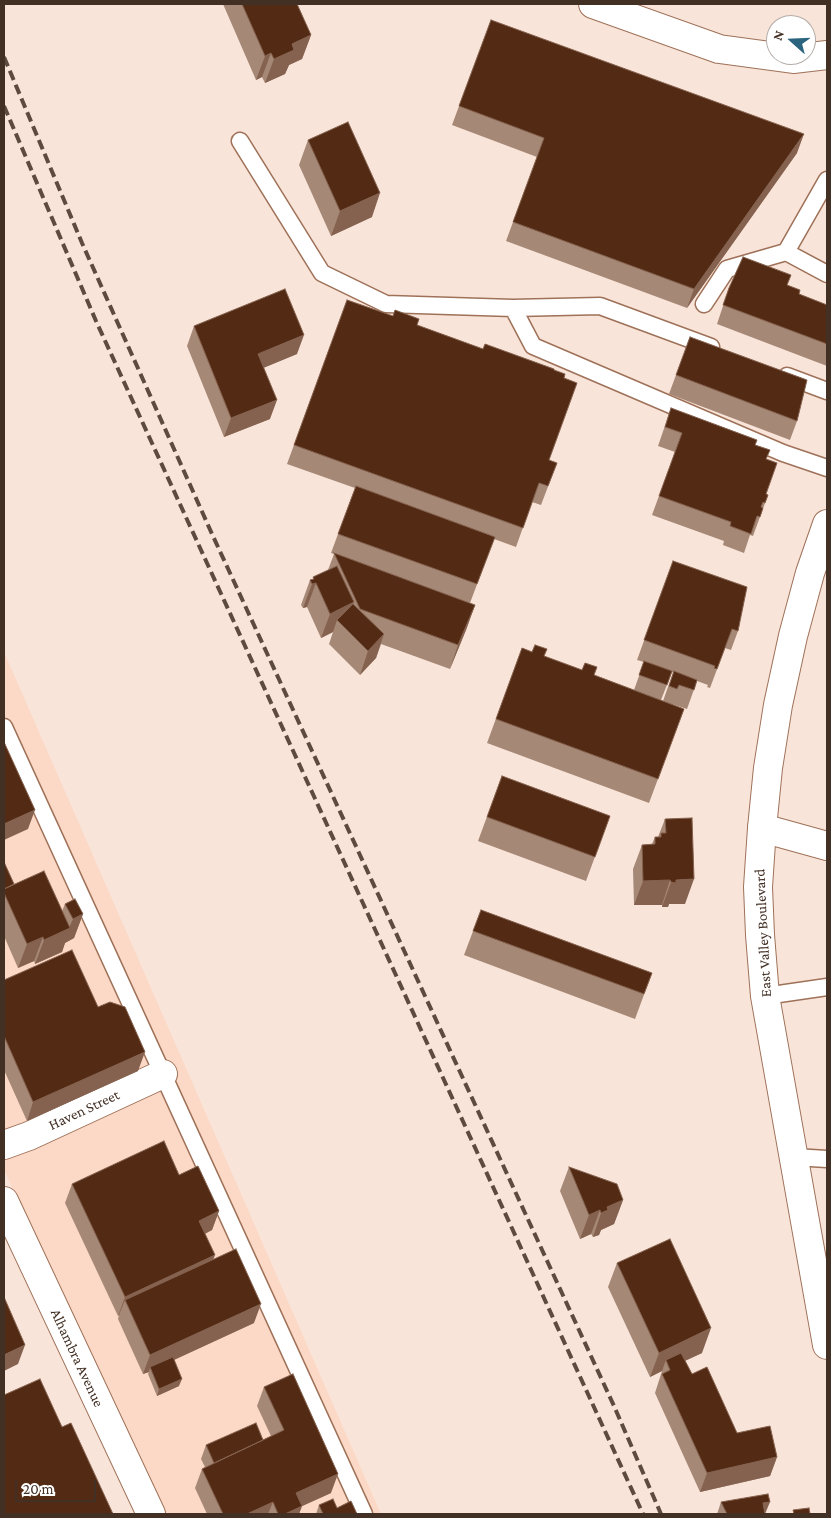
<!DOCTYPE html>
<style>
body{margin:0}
#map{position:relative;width:831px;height:1518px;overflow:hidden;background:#f9e4d9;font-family:"Crimson Pro",serif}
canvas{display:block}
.frame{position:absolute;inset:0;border:5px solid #433025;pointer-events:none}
.north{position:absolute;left:766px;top:15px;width:50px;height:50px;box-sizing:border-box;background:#fff;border:1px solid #b4aca8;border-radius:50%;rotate:290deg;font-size:14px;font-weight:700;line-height:20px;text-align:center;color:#433025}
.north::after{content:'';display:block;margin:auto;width:18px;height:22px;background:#2b647e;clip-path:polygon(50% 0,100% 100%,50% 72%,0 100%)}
.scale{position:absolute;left:15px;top:1480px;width:81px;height:22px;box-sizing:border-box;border:2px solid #433025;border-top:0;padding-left:6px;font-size:15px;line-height:18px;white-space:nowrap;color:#433025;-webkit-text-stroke:4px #fff;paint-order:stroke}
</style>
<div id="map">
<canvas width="831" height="1518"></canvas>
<div class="frame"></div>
<div class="north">N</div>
<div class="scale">20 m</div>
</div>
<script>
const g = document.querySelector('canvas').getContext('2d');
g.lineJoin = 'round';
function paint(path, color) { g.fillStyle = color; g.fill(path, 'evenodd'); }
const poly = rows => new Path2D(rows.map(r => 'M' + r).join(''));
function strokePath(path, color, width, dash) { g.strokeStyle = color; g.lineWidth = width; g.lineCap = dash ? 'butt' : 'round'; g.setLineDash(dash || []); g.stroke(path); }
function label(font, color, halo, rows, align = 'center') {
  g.font = font + ' "Crimson Pro",serif'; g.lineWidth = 5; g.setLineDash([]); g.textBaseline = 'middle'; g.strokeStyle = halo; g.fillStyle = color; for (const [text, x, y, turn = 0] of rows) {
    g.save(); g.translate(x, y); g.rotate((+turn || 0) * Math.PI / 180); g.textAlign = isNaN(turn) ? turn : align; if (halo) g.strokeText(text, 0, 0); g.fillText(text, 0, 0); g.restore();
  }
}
const built = poly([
 [4,652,381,1514,163,1514,4,1170]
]);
const service = poly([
 [240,141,322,273,386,304,513,308,533,346,783,453,827,468],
 [786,252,827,274],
 [704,304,727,269,786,252,827,180],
 [513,308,600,306,711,347],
 [787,376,827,391],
 [4,727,364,1514],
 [765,996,827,987],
 [794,1157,827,1159]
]);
const minor = poly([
 [593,4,719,49,793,59,827,55],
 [762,828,827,846],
 [4,1145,29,1136,163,1074]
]);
const secondary = poly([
 [4,1201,151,1514]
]);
const primary = poly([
 [827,524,810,573,793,636,778,705,768,768,762,828,758,887,760,935,765,996,827,1345]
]);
const rail = poly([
 [4,57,82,243,212,534,614,1406,661,1514],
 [4,106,96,321,643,1514]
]);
const wall = poly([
 [223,4,297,4,311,35,302,59,289,65,285,74,265,83,262,77,256,80],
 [491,20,797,153,687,308,506,241,537,157,452,125],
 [308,140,372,217,331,236,299,165],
 [787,285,799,294,827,305,827,366,717,324,729,288],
 [347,300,483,349,554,370,564,378,549,461,557,463,541,505,532,502,516,547,494,539,470,603,475,605,466,630,450,669,381,644,376,658,360,675,329,644,333,632,321,638,307,607,303,608,301,605,310,580,313,579,313,577,328,570,334,554,331,553,355,488,287,464],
 [194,326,297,354,263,368,270,419,224,437,187,346],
 [690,337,797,421,790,440,669,394],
 [671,408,755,445,766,459,766,494,768,495,753,536,750,535,744,553,723,545,724,541,652,515,675,452,658,446],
 [673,561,738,631,731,650,725,648,710,688,707,687,708,685,697,681,687,709,672,704,684,709,649,803,487,743,522,648,634,690,644,662,637,660],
 [672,672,673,673,663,701,661,700],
 [502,776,610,816,586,881,478,841],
 [665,819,685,904,669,904,668,907,662,907,662,905,634,905,633,869,642,845,652,844,655,837,658,837],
 [4,862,14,884,62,911,65,904,83,914,74,938,65,943,62,952,35,964,34,961,18,968,4,936],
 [481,910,652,973,635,1019,464,955],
 [4,980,98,1007,138,1071,27,1121,4,1070],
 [569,1167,623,1200,614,1224,601,1230,599,1235,593,1237,591,1234,580,1239,560,1191],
 [179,1175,219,1211,212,1230,205,1234,213,1260,254,1323,174,1360,179,1386,157,1396,148,1374,149,1372,143,1374,118,1319,119,1315,118,1316,65,1203,72,1184],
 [617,1263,702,1353,685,1361,692,1374,737,1433,777,1457,770,1476,700,1492,655,1393,662,1371,650,1377,608,1287],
 [264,1387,331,1493,302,1506,299,1514,207,1514,195,1488,202,1469,205,1467,201,1459,206,1445,263,1440,271,1436,257,1406],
 [721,1502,765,1514,717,1514],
 [319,1505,337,1508,357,1514,316,1514]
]);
const shadedWall = poly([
 [311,35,302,59,289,65,285,74,265,83,274,59,292,44],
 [271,53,262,77,256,80,265,56],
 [804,134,797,153,687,308,694,289],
 [380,193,372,217,331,236,340,211],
 [304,335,297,354,251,373,258,354],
 [277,400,270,419,224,437,231,418],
 [316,583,307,607,303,608,312,584],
 [354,602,345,627,337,620,333,632,321,638,330,614],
 [475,605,466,630,450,669,458,645],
 [384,634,376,658,360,675,368,651],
 [35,810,28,829,4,840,4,824],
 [694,879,685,904,669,904,668,907,662,907,671,882,676,880],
 [670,880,662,905,634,905,643,881],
 [83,914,74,938,65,943,62,952,35,964,44,940,69,928,73,919],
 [43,937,34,961,18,968,27,944],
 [145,1052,138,1071,27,1121,33,1102],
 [623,1200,614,1224,601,1230,599,1235,593,1237,601,1213,607,1207],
 [600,1210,591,1234,580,1239,589,1215],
 [219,1211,212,1230,192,1240,199,1221],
 [215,1255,208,1274,125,1300,119,1315,118,1316,125,1297],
 [261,1304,254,1323,152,1370,150,1367,149,1372,143,1374,150,1355],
 [711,1328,702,1353,669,1368,666,1360,662,1371,650,1377,659,1353],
 [25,1345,18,1364,4,1371,4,1355],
 [182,1379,179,1386,157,1396,159,1389],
 [777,1457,770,1476,700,1492,707,1473],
 [338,1474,331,1493,289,1512,296,1493],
 [273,1502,268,1514,247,1514],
 [770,1502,765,1514,763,1503],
 [302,1506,299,1514,285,1514]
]);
const building = poly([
 [242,4,297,4,311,35,292,44,294,50,274,59,271,53,265,56,242,4],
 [491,20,804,134,694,289,513,222,544,138,459,106,491,20],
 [348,122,380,193,340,211,308,140,348,122],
 [743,257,791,275,787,285,800,290,799,294,827,305,827,344,723,305,729,288,743,257],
 [285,289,304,335,258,354,277,400,231,418,194,326,285,289],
 [347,300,393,316,395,310,419,319,417,325,483,349,485,344,554,369,554,370,565,374,564,378,577,383,549,460,557,463,548,486,539,483,523,528,294,445,347,300],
 [690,337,807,380,797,421,676,375,690,337],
 [671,408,757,440,755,445,770,450,766,459,777,463,766,494,768,495,765,503,763,502,761,507,763,508,760,517,757,516,751,534,730,526,731,522,659,496,682,433,665,427,671,408],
 [356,486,495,537,477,584,338,534,356,486],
 [334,553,475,605,458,645,360,609,334,553],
 [673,561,747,587,738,631,732,629,717,669,714,668,715,666,644,640,673,561],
 [337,566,354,602,330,614,316,583,312,584,310,580,314,579,313,577,337,566],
 [353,604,384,634,368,651,337,620,353,604],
 [535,645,547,649,544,656,582,670,585,663,597,667,594,675,684,709,658,779,496,719,522,648,532,652,535,645],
 [644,661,672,671,667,685,639,675,644,661],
 [674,671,697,680,694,690,679,685,677,689,669,686,674,671],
 [4,742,35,810,4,824,4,742],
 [502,776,610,816,595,857,487,817,502,776],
 [692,818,694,879,676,880,676,883,671,882,670,880,643,881,642,845,655,844,655,837,661,837,661,833,666,833,665,819,692,818],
 [4,862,14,884,4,889,4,862],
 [44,871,70,928,44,940,43,937,27,944,4,893,4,889,44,871],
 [75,899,83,914,73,919,65,904,75,899],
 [481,910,652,973,644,994,473,931,481,910],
 [72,950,98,1007,110,1002,125,1007,145,1052,33,1102,4,1036,4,980,72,950],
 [164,1141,179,1175,198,1166,219,1211,199,1221,215,1255,125,1297,72,1184,164,1141],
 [569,1167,617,1184,623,1200,607,1207,608,1210,601,1213,600,1210,589,1215,569,1167],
 [670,1239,711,1328,659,1353,617,1263,670,1239],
 [236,1249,261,1304,150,1355,125,1300,236,1249],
 [4,1297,25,1345,4,1355,4,1297],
 [681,1353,692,1374,707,1367,737,1433,770,1426,777,1457,707,1473,662,1374,670,1370,666,1360,681,1353],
 [173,1357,182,1379,159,1389,150,1367,173,1357],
 [293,1374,338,1474,296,1493,302,1506,285,1514,278,1514,273,1502,247,1514,223,1514,202,1469,284,1430,264,1387,293,1374],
 [40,1379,62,1427,71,1423,113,1514,5,1514,4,1512,4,1395,40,1379],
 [256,1423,263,1440,214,1463,206,1445,256,1423],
 [768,1494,770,1502,763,1503,765,1514,727,1514,721,1502,768,1494],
 [333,1499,337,1508,351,1501,357,1514,323,1514,319,1505,333,1499],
 [809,1508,810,1514,794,1514,793,1510,809,1508]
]);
const streetNames = [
 ["East Valley Boulevard",763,933,-93],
 ["Haven Street",84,1110,-25],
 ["Alhambra Avenue",77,1358,65]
];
paint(built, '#fcd9c6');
strokePath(service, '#9e7158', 19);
strokePath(minor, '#9e7158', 30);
strokePath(secondary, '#9e7158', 30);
strokePath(primary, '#9e7158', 30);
strokePath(service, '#fff', 16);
strokePath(minor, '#fff', 28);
strokePath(secondary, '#fff', 28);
strokePath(primary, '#fff', 28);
strokePath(rail, '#5e4b40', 4, [10, 5]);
paint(wall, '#a68876');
paint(shadedWall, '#85624f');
paint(building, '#532b14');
strokePath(building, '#85624f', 1);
label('15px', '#433025', '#fff', streetNames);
</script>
